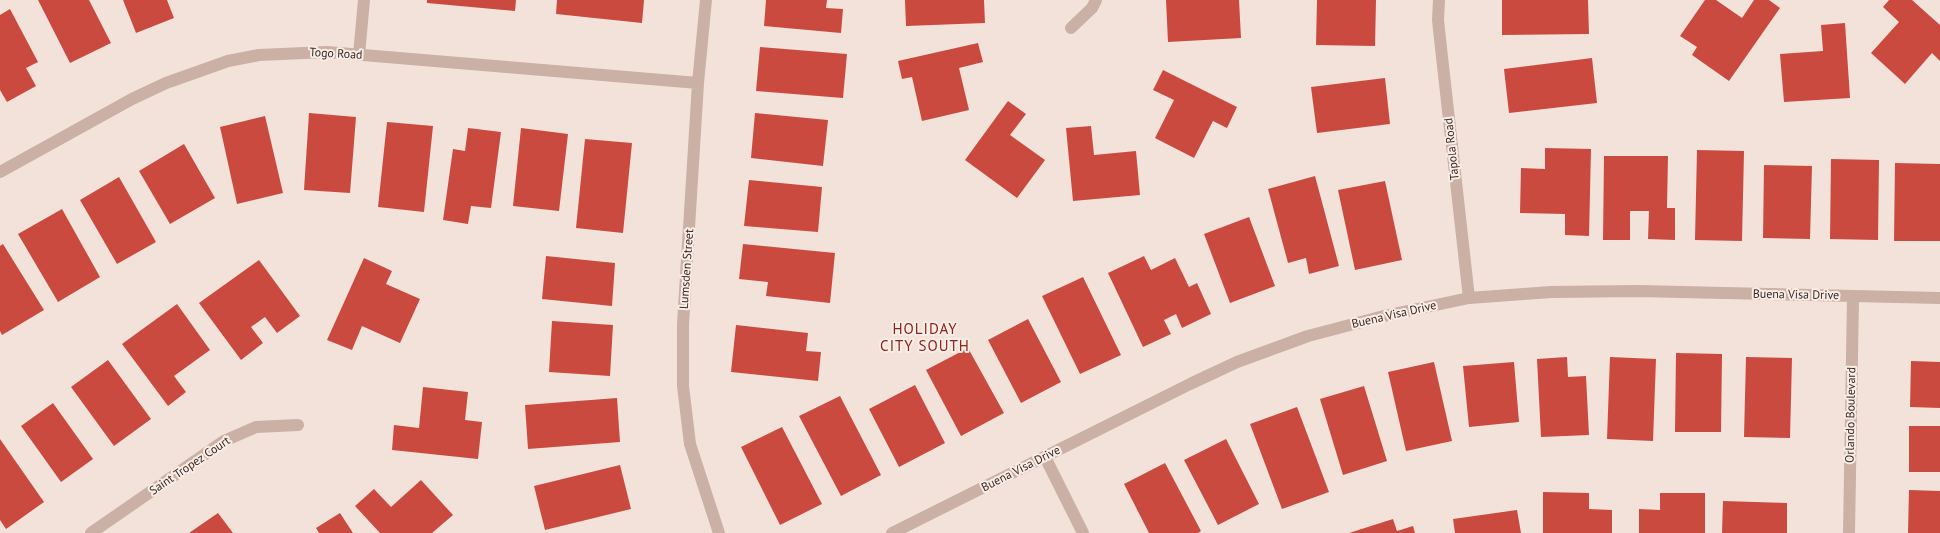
<!DOCTYPE html>
<style>
body{margin:0}
canvas{display:block;background:#f2e2d9}
</style>
<canvas width="1940" height="533"></canvas>
<script>
const g = document.querySelector('canvas').getContext('2d');
g.lineJoin = 'round';
function paint(path, color) { g.fillStyle = color; g.fill(path, 'evenodd'); }
const poly = rows => new Path2D(rows.map(r => 'M' + r).join(''));
function strokePath(path, color, width, dash) { g.strokeStyle = color; g.lineWidth = width; g.lineCap = dash ? 'butt' : 'round'; g.setLineDash(dash || []); g.stroke(path); }
function label(font, color, halo, rows, align = 'center') {
  g.font = font + ' "PT Sans",sans-serif'; g.lineWidth = 4; g.setLineDash([]); g.textBaseline = 'middle'; g.strokeStyle = halo; g.fillStyle = color; for (const [text, x, y, turn = 0] of rows) {
    g.save(); g.translate(x, y); g.rotate((+turn || 0) * Math.PI / 180); g.textAlign = isNaN(turn) ? turn : align; if (halo) g.strokeText(text, 0, 0); g.fillText(text, 0, 0); g.restore();
  }
}
const building = poly([
 [38,0,89,0,111,43,70,63],
 [123,0,167,0,174,18,136,33],
 [427,0,516,0,515,11,427,3],
 [557,0,644,0,642,23,556,14],
 [766,0,827,0,826,8,843,9,841,33,764,26],
 [905,0,984,0,985,23,906,26],
 [1166,0,1239,0,1241,38,1168,42],
 [1317,0,1376,0,1375,46,1316,45],
 [1502,0,1588,0,1589,34,1502,35],
 [1705,0,1716,0,1742,18,1754,0,1769,0,1780,8,1729,81,1692,55,1697,47,1680,36],
 [1889,0,1912,0,1940,25,1940,61,1932,53,1905,84,1871,53,1899,22,1883,7],
 [10,9,38,62,26,68,36,86,7,102,0,90,0,15],
 [1845,23,1850,98,1784,102,1780,54,1823,51,1821,25],
 [978,43,983,62,959,68,969,110,922,121,912,77,902,79,898,61],
 [760,47,847,54,843,98,756,91],
 [1592,58,1597,103,1509,113,1504,69],
 [1163,70,1237,107,1227,128,1213,121,1194,158,1155,138,1174,100,1153,90],
 [1385,78,1390,124,1317,133,1311,87],
 [1008,101,1026,114,1010,135,1045,160,1017,198,965,160],
 [309,113,356,117,350,193,304,190],
 [755,113,828,120,823,166,751,158],
 [265,116,283,193,237,204,220,127],
 [387,122,433,126,424,212,378,207],
 [1091,126,1094,155,1136,151,1140,195,1073,201,1066,128],
 [468,128,501,132,491,208,471,206,468,224,443,220,453,149,465,151],
 [521,128,568,134,559,211,513,206],
 [585,139,632,143,623,233,576,228],
 [184,144,215,198,170,224,139,171],
 [1545,148,1591,149,1589,236,1565,235,1565,214,1520,213,1521,168,1545,169],
 [1697,150,1744,151,1742,241,1695,240],
 [1604,156,1668,156,1667,208,1675,208,1675,240,1648,239,1649,211,1630,211,1630,240,1603,240],
 [1831,159,1879,160,1878,240,1830,239],
 [1895,163,1940,164,1940,241,1894,241],
 [1764,165,1812,166,1810,239,1763,238],
 [1315,176,1339,266,1309,274,1306,258,1288,263,1268,189],
 [119,177,156,242,117,264,80,200],
 [749,180,822,187,818,232,744,226],
 [1385,181,1402,260,1355,270,1338,190],
 [62,209,100,277,58,302,18,234],
 [1249,217,1275,286,1230,303,1204,234],
 [3,244,44,310,2,335,0,331,0,246],
 [743,244,835,253,830,303,766,296,768,282,739,279],
 [546,256,615,263,612,306,542,299],
 [1144,256,1151,270,1175,258,1189,287,1197,283,1211,314,1182,328,1176,314,1164,320,1171,334,1143,347,1108,273],
 [364,258,392,271,386,284,420,299,400,343,362,326,352,350,327,340],
 [259,260,300,316,277,333,265,317,251,327,263,343,241,360,199,303],
 [1083,277,1121,355,1080,374,1042,296],
 [177,304,210,350,174,376,186,392,168,406,122,344],
 [1028,319,1061,382,1021,403,988,340],
 [552,321,613,325,610,376,549,372],
 [736,325,808,333,806,351,821,352,818,381,731,372],
 [968,348,1004,413,961,436,926,370],
 [1676,353,1722,354,1721,432,1675,432],
 [1567,357,1568,377,1586,376,1589,435,1541,437,1537,359],
 [1610,357,1656,359,1653,441,1607,439],
 [1746,357,1792,358,1790,438,1744,437],
 [108,360,151,419,114,446,71,387],
 [1911,361,1940,362,1940,408,1910,407],
 [1434,362,1452,441,1406,451,1388,372],
 [1514,362,1519,422,1469,427,1463,366],
 [915,385,945,443,899,467,869,409],
 [1364,386,1387,461,1343,475,1320,399],
 [423,387,468,392,465,420,482,422,478,459,392,450,394,425,419,428],
 [840,396,881,475,841,496,799,416],
 [617,398,620,442,528,449,525,405],
 [53,403,93,459,61,482,21,426],
 [1297,407,1329,492,1282,509,1250,424],
 [1909,426,1940,426,1940,472,1909,472],
 [782,427,822,504,780,525,741,447],
 [0,439,44,502,6,529,0,520],
 [1226,439,1259,504,1218,525,1184,460],
 [1165,463,1201,531,1198,533,1149,533,1124,484],
 [620,465,631,509,545,530,534,486],
 [421,480,453,515,432,533,380,533,355,506,374,489,391,507],
 [1909,490,1940,491,1940,533,1908,533],
 [1543,492,1589,493,1589,509,1612,510,1612,533,1543,533],
 [1660,493,1705,493,1705,533,1639,533,1639,509,1660,510],
 [1723,501,1787,503,1787,533,1722,533],
 [1517,510,1521,533,1455,533,1453,519],
 [218,513,233,533,189,533],
 [340,513,353,533,319,533,316,528],
 [1393,519,1397,531,1413,526,1415,533,1349,533]
]);
const street = poly([
 [706,0,698,83,683,324,683,386,690,444,719,533],
 [1439,0,1438,20,1441,48,1469,298],
 [1071,28,1092,8,1096,0],
 [359,55,364,0],
 [0,172,132,99,166,83,228,61,259,55,327,52,698,83],
 [1045,457,1083,533],
 [91,533,224,441,256,427,298,425],
 [892,533,1190,384,1237,362,1308,336,1384,316,1469,298,1551,292,1639,291,1940,298],
 [1849,533,1853,297]
]);
const streetNames = [
 ["Togo Road",336,54,3],
 ["Tapola Road",1452,149,-96],
 ["Lumsden Street",687,269,-86],
 ["Buena Visa Drive",1796,295,1],
 ["Buena Visa Drive",1394,315,-13],
 ["Orlando Boulevard",1851,415,-89],
 ["Saint Tropez Court",190,466,-34],
 ["Buena Visa Drive",1021,469,-27]
];
const quarterNames = [
 ["HOLIDAY",925,330],
 ["CITY SOUTH",925,347]
];
paint(building, '#ca4a40');
strokePath(street, '#cbb0a5', 12);
label('12px', '#362927', '#faede6', streetNames);
g.letterSpacing = '1px';
label('15px', '#87241d', '#faede6', quarterNames);
g.letterSpacing = '0px';
</script>
